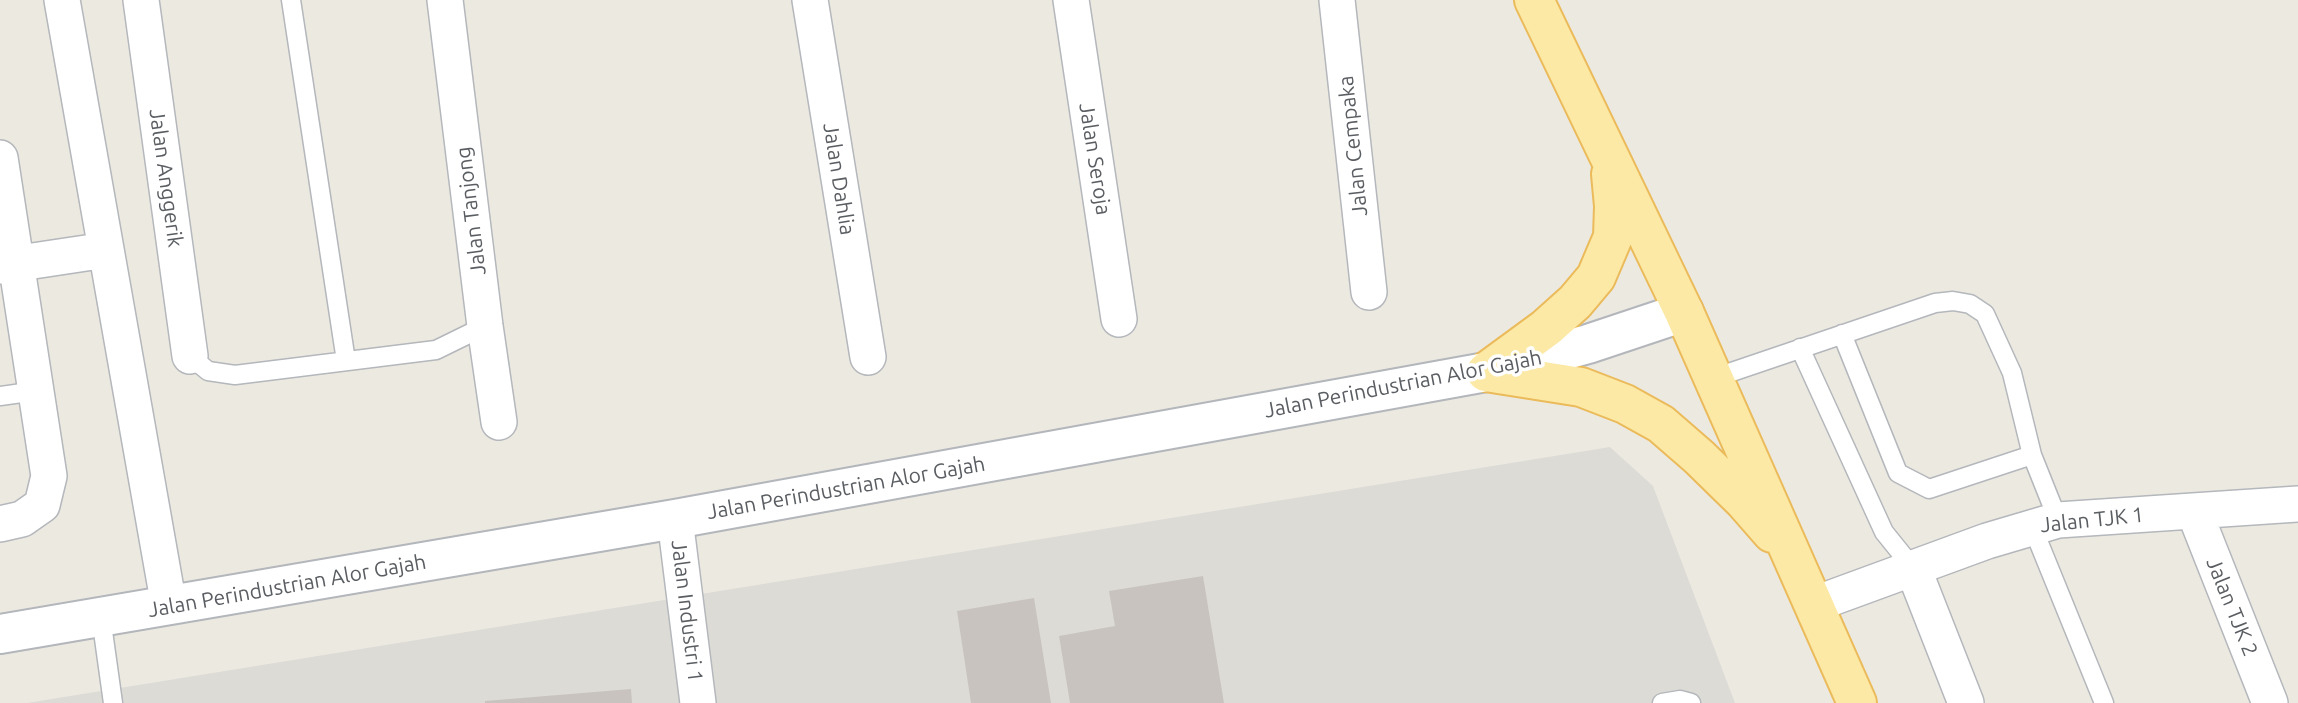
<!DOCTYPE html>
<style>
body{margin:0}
canvas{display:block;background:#ece9e1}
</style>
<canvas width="2298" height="703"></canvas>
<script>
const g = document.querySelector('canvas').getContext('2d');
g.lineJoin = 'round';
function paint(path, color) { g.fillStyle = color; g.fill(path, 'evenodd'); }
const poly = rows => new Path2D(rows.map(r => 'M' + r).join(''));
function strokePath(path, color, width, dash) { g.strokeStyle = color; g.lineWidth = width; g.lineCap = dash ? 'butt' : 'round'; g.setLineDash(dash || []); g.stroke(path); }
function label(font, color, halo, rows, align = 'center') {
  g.font = font + ' Ubuntu,sans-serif'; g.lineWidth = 7; g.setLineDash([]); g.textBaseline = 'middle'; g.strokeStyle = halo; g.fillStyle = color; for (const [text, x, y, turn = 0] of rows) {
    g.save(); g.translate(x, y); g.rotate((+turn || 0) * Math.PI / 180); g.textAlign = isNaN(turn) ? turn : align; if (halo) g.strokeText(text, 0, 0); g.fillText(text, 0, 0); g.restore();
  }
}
const industrial = poly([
 [1610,447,1653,486,1735,703,27,703]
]);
const building = poly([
 [1203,576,1224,703,1070,703,1059,636,1115,626,1109,591],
 [1034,598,1051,703,971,703,957,611],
 [631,689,632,703,485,703,485,701]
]);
const lane = poly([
 [291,0,346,361],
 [1842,334,1898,473,1929,489,2032,455],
 [1800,348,1884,532,1913,568],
 [190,356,208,371,235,375,436,350,485,326],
 [1714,378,1935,303,1953,301,1970,304,1985,314,2012,373,2032,455,2058,520],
 [0,396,36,391],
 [2032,526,2104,703],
 [101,617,113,703],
 [1662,703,1680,700,1691,703]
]);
const street = poly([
 [62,0,169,606],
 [141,0,190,356],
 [445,0,485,326,499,422],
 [810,0,868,357],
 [1071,0,1119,319],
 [1337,0,1369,292],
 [0,158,49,476,42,505,22,519,0,524],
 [0,266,106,250],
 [2194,511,2270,703],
 [675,519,698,703],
 [1913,568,1966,703],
 [1815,604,1987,541,2058,520,2298,504]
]);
const secondary = poly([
 [0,634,675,519,1486,372,1588,344,1684,312]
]);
const primary = poly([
 [1534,0,1684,312,1857,703],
 [1486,372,1581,387,1625,404,1661,424,1699,457,1744,501,1772,533],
 [1486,372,1546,328,1575,302,1596,277,1613,237,1614,206,1611,174]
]);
const streetNames = [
 ["Jalan Cempaka",1353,146,-96],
 ["Jalan Seroja",1095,159,81],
 ["Jalan Anggerik",166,178,82],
 ["Jalan Dahlia",839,179,81],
 ["Jalan Tanjong",471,211,-97],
 ["Jalan Perindustrian Alor Gajah",1403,384,-11],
 ["Jalan Perindustrian Alor Gajah",846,488,-10],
 ["Jalan TJK 1",2092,520,-6],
 ["Jalan Perindustrian Alor Gajah",287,586,-10],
 ["Jalan TJK 2",2232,607,68],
 ["Jalan Industri 1",687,611,83]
];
paint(industrial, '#dddbd6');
paint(building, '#c8c3be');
strokePath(lane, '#b4b7bb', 21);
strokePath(street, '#b4b7bb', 38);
strokePath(secondary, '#b3b6bb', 42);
strokePath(primary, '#ebbb5b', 42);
strokePath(lane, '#fff', 18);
strokePath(street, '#fff', 35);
strokePath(secondary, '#fff', 38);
strokePath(primary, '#fce9a6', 38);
label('21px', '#5a5d61', '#fff', streetNames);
</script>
